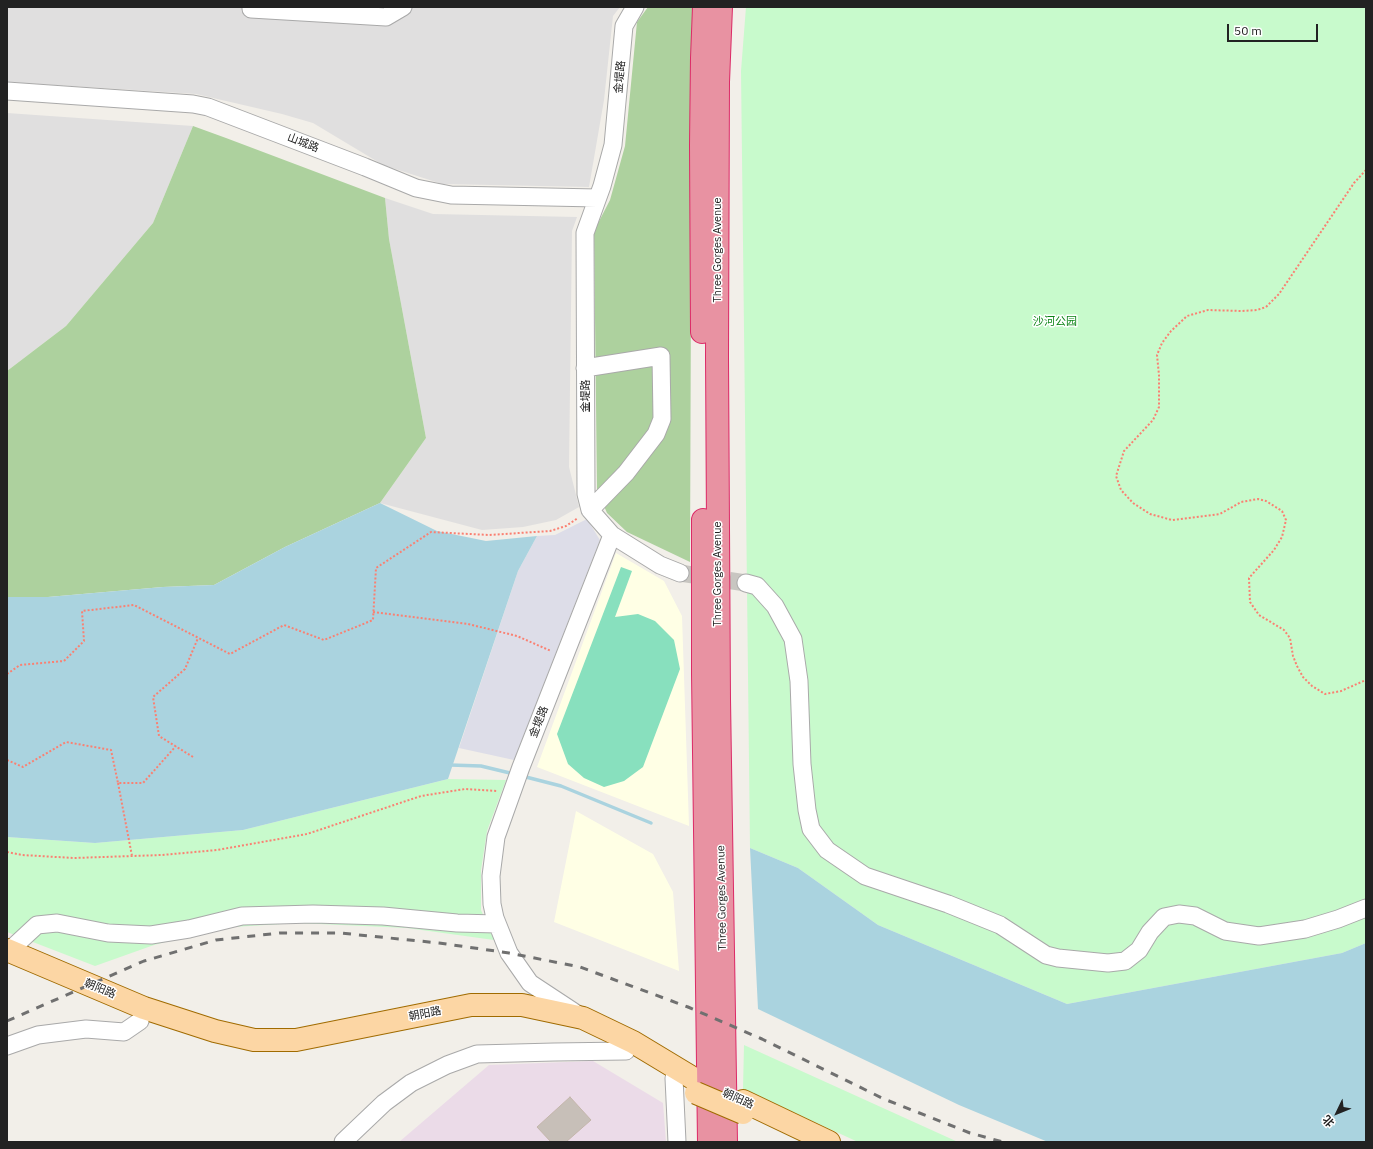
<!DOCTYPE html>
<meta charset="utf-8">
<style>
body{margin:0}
#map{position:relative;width:1373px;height:1149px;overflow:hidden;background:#f2efe9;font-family:"IBM Plex Sans","Noto Sans SC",sans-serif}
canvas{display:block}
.frame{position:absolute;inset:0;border:8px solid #222;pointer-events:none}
.north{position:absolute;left:1317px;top:1093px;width:40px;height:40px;-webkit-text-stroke:3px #fff;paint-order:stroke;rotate:227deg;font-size:11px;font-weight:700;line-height:16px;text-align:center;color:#222}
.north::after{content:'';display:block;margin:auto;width:14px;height:18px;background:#222;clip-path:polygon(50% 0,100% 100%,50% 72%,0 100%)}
.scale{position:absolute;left:1227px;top:24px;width:91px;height:18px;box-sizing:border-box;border:2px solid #222;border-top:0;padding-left:5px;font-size:12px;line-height:14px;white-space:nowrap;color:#222;-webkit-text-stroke:3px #fff;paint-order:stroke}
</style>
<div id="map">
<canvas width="1373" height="1149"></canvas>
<div class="frame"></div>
<div class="north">北</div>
<div class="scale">50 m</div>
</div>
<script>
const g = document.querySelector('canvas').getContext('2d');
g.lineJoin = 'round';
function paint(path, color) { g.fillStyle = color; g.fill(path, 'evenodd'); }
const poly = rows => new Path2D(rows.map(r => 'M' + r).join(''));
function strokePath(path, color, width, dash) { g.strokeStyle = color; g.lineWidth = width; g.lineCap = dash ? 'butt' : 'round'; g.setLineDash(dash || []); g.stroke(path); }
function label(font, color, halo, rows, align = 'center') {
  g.font = font + ' "IBM Plex Sans","Noto Sans SC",sans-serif'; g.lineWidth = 3; g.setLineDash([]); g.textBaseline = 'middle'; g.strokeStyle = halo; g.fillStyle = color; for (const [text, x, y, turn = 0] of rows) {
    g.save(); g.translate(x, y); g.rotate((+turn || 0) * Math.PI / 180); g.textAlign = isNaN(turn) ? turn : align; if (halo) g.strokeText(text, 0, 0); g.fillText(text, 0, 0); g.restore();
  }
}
const residential = poly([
 [7,7,620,7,613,16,604,100,589,187,442,184,383,165,313,123,282,114,196,94,7,82],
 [7,113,193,126,153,223,66,326,7,371],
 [385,198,433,214,577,217,572,231,569,467,579,507,556,520,523,527,482,530,380,503,426,438,389,239]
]);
const industrial = poly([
 [593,1061,663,1103,666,1142,399,1142,489,1065]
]);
const education = poly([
 [616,553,664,581,682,616,689,826,537,767],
 [576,811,653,854,673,892,679,971,554,922]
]);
const forest = poly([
 [648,7,692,7,690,562,627,532,607,513,597,490,594,231,610,200,625,146,637,22],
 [193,126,226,138,385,198,389,239,426,438,380,503,285,547,214,585,163,587,48,597,7,597,7,371,66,326,153,223]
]);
const park = poly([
 [746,7,1366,7,1366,943,1342,953,1067,1004,878,925,798,868,750,848,741,71],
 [448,779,506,780,487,831,481,870,481,910,494,940,407,928,298,923,217,928,154,945,95,966,7,932,7,837,95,843,243,830],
 [744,1045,958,1142,858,1142,743,1089]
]);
const pitch = poly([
 [621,567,632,571,615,617,638,614,655,621,674,640,680,669,643,767,624,781,604,787,584,778,568,764,557,734]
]);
const plaza = poly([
 [587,519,600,540,514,760,459,748,518,571,537,536,555,535]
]);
const water = poly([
 [380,503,437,531,486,541,537,536,518,571,448,779,243,830,95,843,7,837,7,597,48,597,163,587,214,585,285,547],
 [750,848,798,868,878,925,1067,1004,1342,953,1366,943,1366,1142,1048,1142,959,1105,758,1009]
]);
const stream = poly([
 [450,765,481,766,514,774],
 [522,776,561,786,651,823]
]);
const building = poly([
 [570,1097,591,1120,566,1142,551,1142,537,1127,570,1097]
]);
const minorTunnel = poly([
 [680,573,746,583]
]);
const path = poly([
 [1366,170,1354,183,1279,294,1266,307,1257,310,1241,311,1208,310,1187,316,1171,331,1162,343,1157,355,1159,375,1159,407,1153,420,1124,451,1116,476,1121,490,1133,503,1150,514,1172,520,1220,514,1241,502,1258,499,1266,501,1282,511,1286,520,1282,537,1274,550,1249,578,1250,602,1259,615,1284,630,1290,638,1293,656,1297,666,1303,677,1312,686,1325,694,1341,691,1366,680],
 [373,612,468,624,517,636,551,651],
 [7,674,20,665,64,661,84,641,82,611,134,605,230,654,284,625,324,640,373,620,376,568,431,532,489,535,550,531,566,526,578,518],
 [193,757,159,736,153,697,185,669,198,638],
 [7,760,23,767,66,742,111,750,118,783,143,783,176,746],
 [118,783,132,856],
 [7,852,22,855,74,858,162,855,217,850,307,834,421,796,465,789,498,791]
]);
const minor = poly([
 [251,7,251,9,386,17,403,7],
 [7,91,193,104,208,107,365,167,416,188,451,195,597,198],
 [585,368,661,356,662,419,656,434,626,473,590,510],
 [612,535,660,565,680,573],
 [746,583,757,586,775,606,793,639,799,681,802,764,807,810,811,829,827,850,865,876,948,904,1000,925,1046,955,1058,958,1108,963,1125,961,1139,950,1150,932,1164,917,1179,914,1195,916,1225,931,1259,936,1305,929,1338,919,1366,908],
 [9,951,37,925,57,923,108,933,151,935,189,929,242,916,313,914,383,916,457,923,497,924],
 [577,1014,530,983,509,953,495,918,492,904,491,876,496,837,521,767,612,535,590,510,586,494,585,233,602,186,613,145,624,26,635,7],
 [7,1046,38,1035,86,1029,124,1032,140,1021],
 [674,1078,677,1142],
 [343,1142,384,1103,411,1083,447,1065,477,1054,554,1052,626,1051]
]);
const major = poly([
 [7,950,144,1008,215,1031,254,1040,296,1040,471,1005,522,1005,583,1018,633,1042,696,1080],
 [743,1101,829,1142]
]);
const highway = poly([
 [721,7,718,82,717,357,719,699,726,1142],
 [702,332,701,145,702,58,704,7],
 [703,520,703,674,709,1142]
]);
const rail = poly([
 [7,1021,144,961,216,940,280,933,340,933,439,943,509,953,580,967,688,1007,762,1039,884,1099,970,1133,1003,1142]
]);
const majorBridge = poly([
 [696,1093,743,1113]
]);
const streetNames = [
 ["金堤路",620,77,-85],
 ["山城路",303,143,21],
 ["Three Gorges Avenue",718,250,-90],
 ["金堤路",586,396,-90],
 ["Three Gorges Avenue",718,574,-90],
 ["金堤路",539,722,-69],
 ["Three Gorges Avenue",722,898,-91],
 ["朝阳路",100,989,23],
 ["朝阳路",425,1014,-11],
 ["朝阳路",738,1099,24]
];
const parkNames = [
 ["沙河公园",1055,322]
];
paint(residential, '#e0dfdf');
paint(industrial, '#ebdbe8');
paint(education, '#ffffe5');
paint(forest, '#add19e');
paint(park, '#c8facc');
paint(pitch, '#88e0be');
paint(plaza, '#dddde8');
paint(water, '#aad3df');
strokePath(stream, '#aad3df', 3.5);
paint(building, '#c7bfb8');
strokePath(building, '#c4b6ab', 1);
strokePath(minorTunnel, '#c8c6c1', 17, [17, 8]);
strokePath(minor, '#a9a9a9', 19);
strokePath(major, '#a06b00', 24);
strokePath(highway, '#dc2a67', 24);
strokePath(path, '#fa8072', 2, [2, 2]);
strokePath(minor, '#fff', 17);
strokePath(major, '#fcd6a4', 22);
strokePath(highway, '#e892a2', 22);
strokePath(rail, '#707070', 3, [8, 8]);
strokePath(majorBridge, '#a06b00', 24, []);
strokePath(majorBridge, '#fcd6a4', 22);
label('11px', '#222', '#fff', streetNames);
label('11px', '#0c8416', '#fff', parkNames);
</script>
